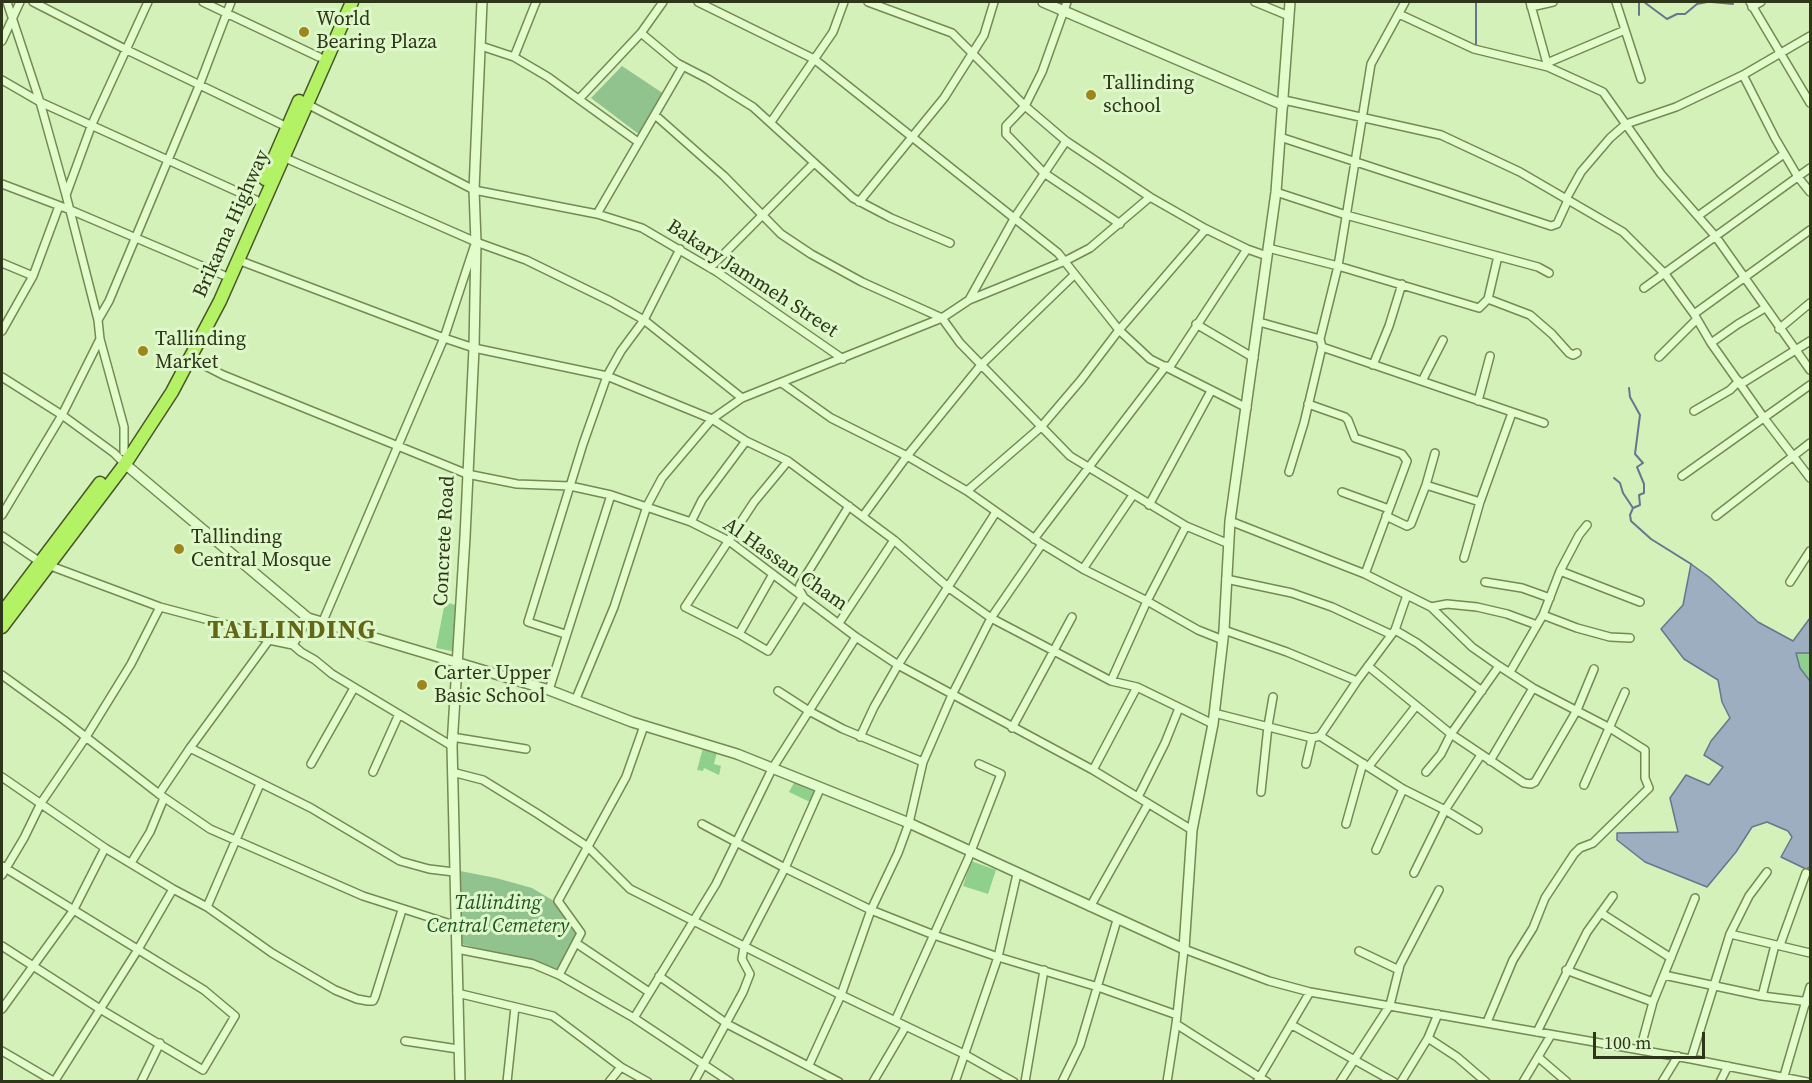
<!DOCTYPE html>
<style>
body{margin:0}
#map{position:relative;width:1812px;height:1083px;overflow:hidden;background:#d3f1b9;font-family:"Source Serif 4",serif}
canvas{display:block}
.frame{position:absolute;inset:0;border:3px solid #2d3619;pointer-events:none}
.scale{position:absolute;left:1593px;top:1032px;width:112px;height:27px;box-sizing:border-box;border:3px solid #2d3619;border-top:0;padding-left:8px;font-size:18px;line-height:21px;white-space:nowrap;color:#2d3619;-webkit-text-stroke:4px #def8c9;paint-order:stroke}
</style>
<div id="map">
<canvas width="1812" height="1083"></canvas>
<div class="frame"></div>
<div class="scale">100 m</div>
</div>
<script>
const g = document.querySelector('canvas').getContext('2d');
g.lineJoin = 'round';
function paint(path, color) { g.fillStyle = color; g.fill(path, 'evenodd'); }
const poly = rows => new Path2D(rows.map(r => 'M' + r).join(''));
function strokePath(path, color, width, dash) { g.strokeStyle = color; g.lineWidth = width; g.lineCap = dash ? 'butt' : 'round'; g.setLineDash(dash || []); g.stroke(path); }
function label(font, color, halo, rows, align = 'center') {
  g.font = font + ' "Source Serif 4",serif'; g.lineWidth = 6; g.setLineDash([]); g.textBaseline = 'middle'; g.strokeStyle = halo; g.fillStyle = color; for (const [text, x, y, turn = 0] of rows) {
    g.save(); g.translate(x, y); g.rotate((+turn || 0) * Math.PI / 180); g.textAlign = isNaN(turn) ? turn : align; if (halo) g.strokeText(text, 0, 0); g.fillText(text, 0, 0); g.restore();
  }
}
const green = poly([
 [445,602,459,606,456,652,436,648],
 [1796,652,1810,653,1810,681,1800,668],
 [703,748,717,752,714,764,721,766,719,775,704,768,703,771,697,770],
 [795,781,816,792,810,802,789,792],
 [971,861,996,870,988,894,963,886]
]);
const cemetery = poly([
 [622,66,664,94,640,135,591,98],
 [460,871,496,878,532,888,554,901,578,932,559,969,462,944]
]);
const water = poly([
 [1691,564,1709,577,1758,622,1793,641,1810,618,1810,653,1796,653,1800,668,1810,681,1810,867,1806,869,1781,857,1792,837,1788,831,1767,822,1752,827,1736,852,1707,887,1645,862,1617,840,1617,833,1678,832,1670,798,1686,775,1709,785,1723,767,1704,755,1711,741,1730,718,1722,702,1718,680,1684,659,1661,629,1683,605,1691,564]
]);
const stream = poly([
 [1476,2,1476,47],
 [1644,2,1667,19,1677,14,1685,14,1697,4,1707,2],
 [1712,2,1733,4],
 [1639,15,1639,2],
 [1629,388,1630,397,1640,415,1635,454,1643,463,1637,467,1644,484,1644,493,1639,495,1640,505,1633,508],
 [1614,478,1620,483,1623,493,1633,508,1630,515,1631,521,1651,539,1691,564]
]);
const minor = poly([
 [7,2,40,102,66,195,98,320,100,339,124,427,124,452],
 [33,2,127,50,287,127],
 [203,2,319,57],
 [698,2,814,59,1058,253,1119,330,1150,359,1247,408],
 [868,2,952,33,1025,106,1066,141,1150,197,1206,229,1247,249,1267,256],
 [1067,2,1042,72,1025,106,1006,126,1006,134,1044,173,1120,224],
 [1255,2,1289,16],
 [1530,2,1548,67],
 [1616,2,1641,79],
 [1750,2,1810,103],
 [1531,7,1553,2],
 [1752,7,1761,2],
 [1399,14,1474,49,1548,67,1603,92,1661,174,1716,237,1810,370],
 [641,33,677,63,708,79,753,107,853,198,891,218,950,243],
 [2,41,20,2],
 [481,46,514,57,548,77,638,142],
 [514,57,536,2],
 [1547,63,1625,30],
 [1743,75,1775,138,1798,177,1810,192],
 [2,80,40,102,256,200],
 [580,98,641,33,663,2],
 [1284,100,1441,135,1520,172,1623,232,1665,274,1694,314,1711,343,1764,418,1810,478],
 [307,104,474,190,597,214,642,228,717,272,843,359],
 [655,115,724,176,781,234,811,254,862,282,942,318,960,343,1070,456,1186,526,1229,544],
 [771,122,833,32,844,2],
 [1280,137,1551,226,1557,224,1568,200],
 [283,157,476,242,526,260,610,301,644,320,742,398],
 [2,184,68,209,223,275],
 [1276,192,1346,215,1538,267,1549,273],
 [66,195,92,124,148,2],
 [1566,199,1581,172,1610,138,1626,124,1676,107,1743,75,1810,36],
 [859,202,944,98,984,35,994,2],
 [597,214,683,66],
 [1698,216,1784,154],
 [1268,248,1338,266,1479,308,1488,299,1498,256],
 [238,260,444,338,474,348,607,376,712,419,746,441,788,461,894,540,949,588,991,618,1111,681,1137,687,1213,724],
 [2,263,33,276],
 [710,268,814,163],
 [1644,288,1810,168],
 [1488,299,1530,315,1552,334,1569,353,1573,355,1577,353],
 [969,300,1015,217,1066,141],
 [1694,314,1810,230],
 [98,320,109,301,199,86,231,2],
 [1259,322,1320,339],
 [1196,324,1254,358],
 [1779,329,1810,303],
 [2,331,33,276,59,206],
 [1711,343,1738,324,1765,308],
 [1322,347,1544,423],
 [1659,357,1697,319],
 [190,358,223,375,467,474,517,484,570,486,611,495,691,522,729,541,856,637,898,665,1093,770,1192,830],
 [1373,365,1389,326,1402,284],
 [1169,368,1247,249],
 [2,377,62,415,114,453,125,464],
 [1422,381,1443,340],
 [783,384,831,418,907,456,967,491,1042,544,1083,569,1147,601,1198,630,1223,640],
 [1741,384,1810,341],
 [1478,401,1490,356],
 [1308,404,1345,417,1348,420,1355,438,1402,454,1407,461,1365,574],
 [1694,411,1730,390,1739,381],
 [788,461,754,502,685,607,739,634,768,651,803,596,799,589,800,585,849,506],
 [1289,472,1304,423,1322,347,1320,339,1338,266,1371,64,1405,2],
 [1682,476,1810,385],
 [1426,485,1480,502],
 [967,491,1041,427,1081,380,1119,330,1206,229],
 [1342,492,1389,509],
 [1149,505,1211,391],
 [2,515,62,415,100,339],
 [863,516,907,456,981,365,1074,275],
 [1386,516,1407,526,1411,524,1426,485,1435,453],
 [1716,516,1810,443],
 [1230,521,1365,574,1431,607,1472,647,1499,666,1533,688,1610,728,1645,750,1645,778,1649,788,1593,843,1580,848,1574,854,1545,898,1533,928,1513,960,1487,1022],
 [691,522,702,500,746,441],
 [2,536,40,562],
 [1034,539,1166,366],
 [1464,558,1480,502,1512,413],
 [48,565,160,607,235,627,269,640,293,645,301,652,315,660,332,674,452,746],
 [1083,569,1133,495],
 [1560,571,1640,602],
 [1226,579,1292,593,1332,607,1390,634],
 [1485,582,1522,588,1550,598],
 [1790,582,1810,551],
 [1431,607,1447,604,1477,607,1507,614,1537,625],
 [1543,615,1577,628,1610,637,1630,638],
 [323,621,444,338,474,247],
 [839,623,894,540],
 [1224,630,1287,652,1357,681],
 [1395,630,1417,643,1482,691],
 [565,634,528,622,583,444,607,376,621,351,644,320,680,249],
 [739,634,773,574],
 [293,645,308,618],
 [1368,666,1451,734,1524,783,1531,784,1535,782,1577,710,1594,669],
 [1510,672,1543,615,1560,571,1579,535,1587,525],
 [2,675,64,720,159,794,210,829,363,896,457,926],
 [1111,681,1147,601,1186,526],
 [549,690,611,495],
 [778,691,809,711,843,729,923,762],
 [575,701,614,607,647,506,662,478,712,419,742,398,942,318,969,300,1065,261,1090,248,1150,197],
 [1214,713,1312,738,1320,736,1403,789,1445,810,1478,830],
 [1012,728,1072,617],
 [1320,736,1357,681,1395,630,1407,595],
 [452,737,526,749],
 [860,737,874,707,898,665,996,512],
 [190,748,311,808,400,861,429,869,454,872],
 [1490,761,1533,688],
 [311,764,354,688],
 [1306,764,1312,738],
 [1369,766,1416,706],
 [1093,770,1137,687],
 [373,772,399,714],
 [452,772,483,780,538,814,588,847,630,889,841,995,964,1054,1014,1082],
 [1426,772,1441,754,1451,734,1499,666],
 [2,777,105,848,173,889,207,907,272,953,335,990,357,999,368,1001,373,1001,375,997,402,910],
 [1584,785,1625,692],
 [1261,792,1268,726,1273,697],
 [159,794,190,748,269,640],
 [1138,797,1165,743,1179,708],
 [702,824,785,868,871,910,934,935,998,957,1098,987,1177,1015],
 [1346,824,1363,763],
 [1376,850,1403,789],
 [131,863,150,832,164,798],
 [2,866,204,990,235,1016,203,1070,100,1009,2,946],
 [1414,873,1445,810,1481,755],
 [2,875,24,838,41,803,86,737,131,664,160,607],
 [207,907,260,784],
 [1090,907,1148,804],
 [1601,913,1671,958],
 [1730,934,1810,953],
 [576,943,649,992],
 [1780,945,1806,873],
 [457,949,533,964,559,975,634,1018,730,1082],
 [1359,951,1399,970],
 [1566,970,1653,1002],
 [559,975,581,933,558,901,626,777,644,726],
 [1664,975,1762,996,1810,1002],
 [659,976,729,1025,839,1082],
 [457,993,553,1016,621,1067,648,1082],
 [1762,996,1775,945],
 [2,1009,73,911,105,848],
 [634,1018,716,884,772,769,856,637],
 [895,1021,968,859,1001,774,979,764],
 [1176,1024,1267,1082],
 [1292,1025,1394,1082],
 [1537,1032,1587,932,1613,896],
 [1428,1038,1457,1057,1486,1082],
 [405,1041,458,1049],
 [1640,1050,1653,1002,1695,898],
 [2,1051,55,1082],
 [1538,1057,1567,1082],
 [1691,1059,1730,934,1749,896,1767,872],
 [809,1065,841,995,871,910,898,853,909,823,923,762,952,695,991,618,1042,544],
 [1784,1076,1810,987],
 [54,1082,137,951,173,889],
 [141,1082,160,1043],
 [507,1082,515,1007],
 [609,1082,621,1067],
 [694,1082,743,992,750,974,742,959,744,947,785,868,820,789],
 [873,1082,906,1026],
 [955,1082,998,957,1017,874],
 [1025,1082,1044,970],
 [1062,1082,1080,1045,1117,920],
 [1167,1082,1176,1024,1184,949,1269,981,1310,992,1691,1059,1807,1082],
 [1257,1082,1310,992],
 [1340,1082,1390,1005,1400,965,1439,890],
 [1401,1082,1428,1038,1438,1014],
 [1523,1082,1551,1035],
 [1662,1082,1678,1056],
 [1720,1082,1728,1066]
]);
const tertiary = poly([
 [1043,2,1283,105],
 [125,464,308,618,549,690,632,722,737,754,909,823,1184,949,1192,830,1213,724,1224,630,1230,521,1276,192,1290,2],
 [460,1082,452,746,465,537,474,348,476,242,474,190,482,2]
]);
const trunk = poly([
 [265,179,299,101],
 [2,613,100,483],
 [2,627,125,464,172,392,220,301,352,2]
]);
const markers = [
 [304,32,6,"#9d871d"],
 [1091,95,6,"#9d871d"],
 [143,351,6,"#9d871d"],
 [179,549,6,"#9d871d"],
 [422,685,6,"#9d871d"]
];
const poiNames = [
 ["World",316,20],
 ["Bearing Plaza",316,43],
 ["Tallinding",1103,84],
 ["school",1103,107],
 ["Tallinding",155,340],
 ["Market",155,363],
 ["Tallinding",191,538],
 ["Central Mosque",191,561],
 ["Carter Upper",434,674],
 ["Basic School",434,697]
];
const streetNames = [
 ["Brikama Highway",232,224,-66],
 ["Bakary Jammeh Street",752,279,33],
 ["Concrete Road",445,541,-87],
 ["Al Hassan Cham",785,565,35]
];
const parkNames = [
 ["Tallinding",498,904],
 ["Central Cemetery",498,927]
];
const districtNames = [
 ["TALLINDING",292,631]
];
paint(green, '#90d08d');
paint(cemetery, '#90c38d');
paint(water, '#9eaec1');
strokePath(water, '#65778f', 1.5);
strokePath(stream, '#65778f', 2);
strokePath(minor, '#758952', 10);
strokePath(tertiary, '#758952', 12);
strokePath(trunk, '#485528', 15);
strokePath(minor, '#e2fccc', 7);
strokePath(tertiary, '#e2fccc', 9);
strokePath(trunk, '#b4f265', 12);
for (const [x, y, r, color] of markers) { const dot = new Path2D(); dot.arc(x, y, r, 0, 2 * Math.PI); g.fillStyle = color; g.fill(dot); strokePath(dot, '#def8c9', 2); }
label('20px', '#2d3619', '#def8c9', poiNames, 'left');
label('20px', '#2d3619', '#def8c9', streetNames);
label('italic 20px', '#1e5422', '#def8c9', parkNames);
g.letterSpacing = '1.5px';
label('bold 26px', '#636615', '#def8c9', districtNames);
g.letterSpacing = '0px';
</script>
